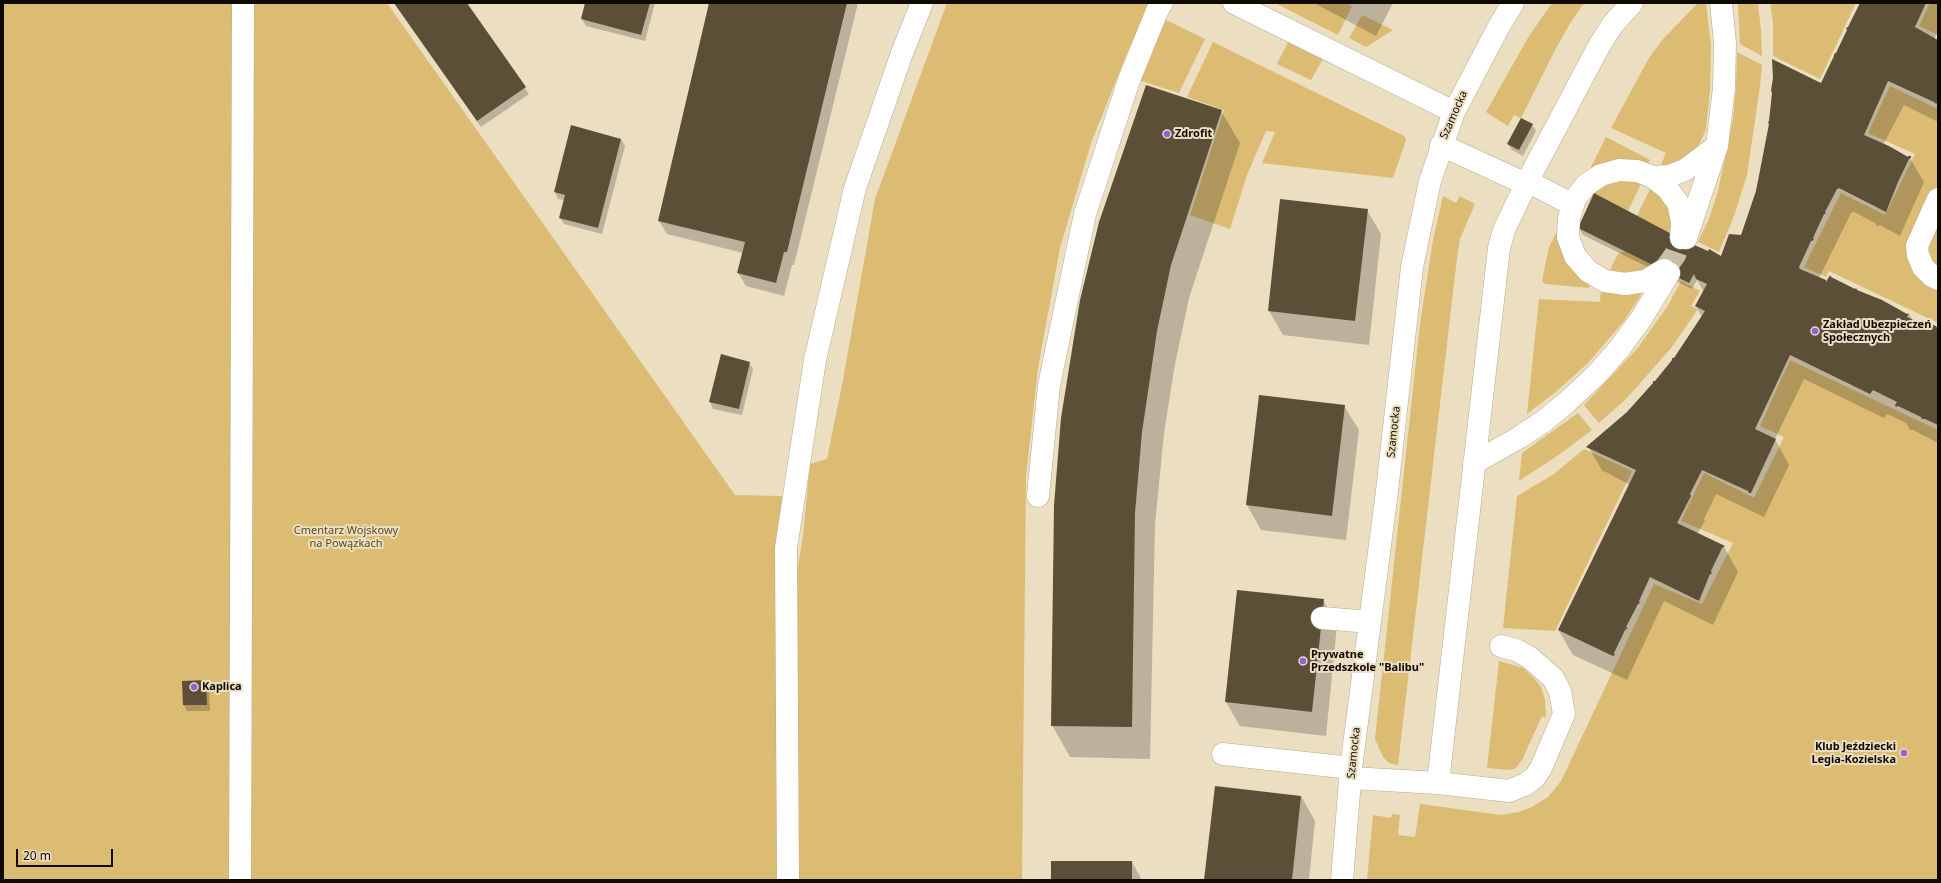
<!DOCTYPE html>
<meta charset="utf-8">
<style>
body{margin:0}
#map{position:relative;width:1941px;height:883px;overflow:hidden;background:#ebdec1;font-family:"Noto Sans",sans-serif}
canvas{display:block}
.frame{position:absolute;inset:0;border:4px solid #0f0b03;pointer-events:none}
.scale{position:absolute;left:16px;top:849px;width:97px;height:18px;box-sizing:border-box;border:2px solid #0f0b03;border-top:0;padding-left:5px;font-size:12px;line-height:14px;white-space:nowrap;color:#0f0b03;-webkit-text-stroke:3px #ebdec1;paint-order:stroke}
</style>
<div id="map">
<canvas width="1941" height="883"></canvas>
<div class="frame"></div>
<div class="scale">20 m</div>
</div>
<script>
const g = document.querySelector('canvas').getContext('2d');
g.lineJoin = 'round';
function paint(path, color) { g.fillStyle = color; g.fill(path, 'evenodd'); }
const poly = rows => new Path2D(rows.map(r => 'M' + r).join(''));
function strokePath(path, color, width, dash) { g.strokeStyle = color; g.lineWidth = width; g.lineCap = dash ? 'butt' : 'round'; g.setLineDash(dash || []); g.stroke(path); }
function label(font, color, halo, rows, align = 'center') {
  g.font = font + ' "Noto Sans",sans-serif'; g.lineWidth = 4; g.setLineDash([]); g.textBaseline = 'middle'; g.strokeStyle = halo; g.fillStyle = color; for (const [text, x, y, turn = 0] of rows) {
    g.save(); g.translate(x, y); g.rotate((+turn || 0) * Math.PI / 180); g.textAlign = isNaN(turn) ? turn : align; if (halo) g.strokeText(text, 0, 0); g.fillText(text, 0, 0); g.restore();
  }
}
const green = poly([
 [3,3,387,3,735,495,782,496,778,588,777,880,3,880],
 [947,3,1151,3,1130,46,1091,143,1060,248,1038,368,1026,476,1022,880,795,880,797,572,803,536,810,464,827,459,843,380,875,199],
 [1275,3,1346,3,1352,6,1338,35],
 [1552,3,1584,3,1571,22,1555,50,1521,118,1514,115,1508,126,1486,112,1529,36],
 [1698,3,1706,3,1711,46,1710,90,1706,129,1700,143,1692,153,1683,159,1660,167,1666,153,1611,128,1649,58,1663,39],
 [1738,3,1758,3,1761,31,1762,56,1740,44],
 [1770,3,1856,3,1820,79,1773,56,1773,23],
 [1930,3,1938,3,1938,35,1919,26],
 [1362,15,1375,21,1393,30,1366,47,1349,38],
 [1164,19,1205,39,1179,93,1135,79],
 [1289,40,1324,57,1311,80,1277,64],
 [1213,42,1404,136,1406,140,1393,178,1262,163,1275,132,1266,131,1247,175,1230,229,1190,215,1224,110,1187,97],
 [1737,52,1762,65,1760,86,1747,175,1734,216,1719,252,1698,242,1709,219,1718,191,1733,119,1736,88],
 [1890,86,1936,108,1938,105,1938,323,1829,271,1826,277,1804,267,1841,193,1885,215,1915,154,1868,133],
 [1606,137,1650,160,1647,165,1587,175],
 [1617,180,1642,182,1628,211,1594,193,1598,189,1608,182],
 [1651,187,1664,200,1670,211,1673,222,1672,234,1637,216],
 [1443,196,1456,203,1460,196,1475,204,1460,239,1457,258,1398,765,1389,763,1383,757,1375,739,1420,324,1433,240],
 [1559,228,1590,284,1589,288,1545,284,1542,281,1549,247],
 [1625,251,1655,266,1636,274,1609,272,1618,254],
 [1681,281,1700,291,1691,306,1698,309,1672,347,1642,381,1626,399,1599,423,1584,405,1637,349,1667,307],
 [1601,289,1642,293,1624,321,1588,363,1557,391,1527,414,1539,299,1600,302],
 [1790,360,1938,430,1938,880,1367,880,1373,815,1391,818,1392,814,1400,815,1398,835,1415,837,1420,804,1501,815,1519,812,1532,807,1548,797,1561,781,1654,584,1702,604,1733,543,1681,521,1704,473,1754,498,1784,437,1760,426],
 [1578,413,1592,430,1563,452,1519,481,1522,453],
 [1584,449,1632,471,1555,631,1503,628,1517,496,1554,474],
 [1499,661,1523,668,1533,677,1541,687,1545,699,1546,718,1542,716,1522,760,1516,768,1511,770,1487,768]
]);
const shadow = poly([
 [394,3,466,3,529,94,481,127],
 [586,3,655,3,645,41,586,26,582,19],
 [710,3,858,3,794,265,792,265,784,296,746,286,738,273,743,253,667,234,659,221],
 [1314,3,1393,3,1376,36],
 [1860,3,1938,3,1938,31,1934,39,1938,41,1938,122,1904,105,1883,145,1910,158,1924,182,1900,236,1880,225,1877,226,1875,223,1854,212,1851,213,1819,278,1827,283,1857,291,1907,315,1909,314,1913,321,1933,330,1938,330,1938,443,1913,430,1910,430,1906,423,1887,414,1884,418,1804,379,1775,439,1789,465,1764,517,1716,494,1704,519,1705,521,1697,534,1724,547,1738,572,1713,625,1664,601,1627,680,1573,655,1559,631,1630,485,1604,471,1603,472,1589,448,1620,420,1654,384,1675,359,1702,317,1696,306,1704,292,1697,280,1692,289,1583,235,1579,228,1708,252,1721,257,1740,238,1745,228,1754,201,1758,181,1759,181,1770,126,1768,123,1822,84],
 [1913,22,1918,30,1915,30],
 [1146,86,1221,111,1240,143,1189,298,1175,364,1164,433,1155,524,1150,759,1070,757,1052,725],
 [1532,125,1536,131,1523,156,1512,150,1508,144],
 [571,126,621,139,625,146,602,234,564,224,560,218,565,200,558,199,555,192],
 [1367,210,1381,234,1369,345,1283,335,1269,311],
 [721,356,749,363,753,369,742,415,713,409,710,402],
 [1260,396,1344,406,1359,430,1346,540,1261,530,1247,505],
 [1323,600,1337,625,1326,736,1240,726,1226,702],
 [205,681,209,688,210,711,187,711,184,705],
 [1301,796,1315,821,1309,880,1205,880],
 [1132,862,1142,880,1052,880]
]);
const building = poly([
 [394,3,467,3,526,87,477,121],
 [585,3,650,3,641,35,581,19],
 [709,3,847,3,787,252,784,252,776,283,737,273,745,242,658,221],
 [1860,3,1926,3,1915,27,1938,40,1937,103,1936,104,1934,102,1888,81,1864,135,1889,146,1908,157,1908,156,1911,156,1911,158,1909,159,1898,182,1886,212,1839,188,1837,189,1825,212,1826,214,1824,214,1813,238,1814,240,1811,241,1799,267,1800,269,1826,280,1826,282,1830,275,1831,277,1855,289,1856,288,1857,290,1882,300,1907,314,1909,313,1907,317,1932,329,1933,325,1936,326,1938,329,1938,425,1925,419,1922,419,1921,417,1898,406,1896,407,1895,405,1897,402,1873,390,1870,394,1790,355,1755,429,1776,439,1751,493,1749,493,1748,491,1702,470,1690,494,1691,496,1677,523,1725,546,1722,548,1711,571,1712,574,1710,574,1699,601,1650,577,1639,601,1640,603,1638,604,1626,627,1628,628,1625,630,1614,653,1615,655,1613,656,1558,630,1636,470,1586,447,1627,412,1653,383,1653,381,1655,381,1672,360,1672,358,1674,358,1705,311,1695,306,1707,284,1696,279,1694,274,1689,283,1578,228,1594,193,1685,241,1708,251,1709,249,1721,256,1729,234,1741,235,1756,191,1769,124,1768,122,1769,121,1772,93,1771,91,1773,78,1772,59,1821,83,1834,56,1834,54,1836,53,1847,30,1846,28,1848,27],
 [1146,85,1222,110,1171,265,1157,331,1142,432,1135,513,1132,727,1051,726,1054,505,1061,418,1080,300,1099,222],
 [1521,118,1533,124,1519,150,1507,144],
 [571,125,621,139,598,228,559,218,565,195,554,192],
 [1280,199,1368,209,1355,321,1268,311],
 [721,354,750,362,739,409,709,402],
 [1259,395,1345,405,1332,516,1246,505],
 [1237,590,1324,599,1312,712,1225,702],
 [206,680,207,705,183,705,182,681],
 [1215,786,1301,796,1292,880,1204,880],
 [1051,861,1132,861,1132,880,1051,880]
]);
const minorTunnel = poly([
 [1664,270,1675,255,1681,238]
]);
const minor = poly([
 [1234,3,1454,112],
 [1441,145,1526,184],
 [1653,177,1669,176,1685,170,1717,146],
 [1527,181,1573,205],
 [1938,199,1917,246,1918,255,1923,267,1932,276,1938,279],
 [1686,238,1717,146,1724,88,1725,43,1721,3],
 [1664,270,1645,281,1625,284,1605,281,1588,271,1575,256,1568,237,1569,218,1575,199,1586,185,1601,175,1619,170,1637,171,1653,177,1667,188,1678,203,1682,221,1681,238],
 [1474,463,1520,437,1544,421,1567,402,1597,374,1619,349,1641,319,1669,273],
 [1038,496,1049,385,1085,214,1129,80,1157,11,1162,3],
 [1322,618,1370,622],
 [1223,754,1351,768],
 [1351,778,1438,783,1499,248,1504,230,1526,184,1599,46,1613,24,1632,3],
 [1438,783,1509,791,1526,784,1535,777,1541,768,1564,714,1560,691,1553,678,1529,657,1516,650,1501,646],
 [240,880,243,3],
 [788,880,786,548,815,360,855,188,902,53,922,3],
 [1342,880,1351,768,1387,491,1412,267,1430,181,1454,112,1498,28,1513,3]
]);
const markers = [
 [1167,134,4,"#945fd7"],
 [1815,331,4,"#945fd7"],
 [1303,661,4,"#945fd7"],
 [194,687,4,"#945fd7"],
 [1904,753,4,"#945fd7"]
];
const streetNames = [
 ["Szamocka",1454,115,-66],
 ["Szamocka",1394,432,-84],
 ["Szamocka",1354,753,-84]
];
const poiNames = [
 ["Zdrofit",1175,134],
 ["Zakład Ubezpieczeń",1823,325],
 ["Społecznych",1823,338],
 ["Prywatne",1311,655],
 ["Przedszkole \"Balibu\"",1311,668],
 ["Kaplica",202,687],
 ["Klub Jeździecki",1896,747,"right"],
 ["Legia-Kozielska",1896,760,"right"]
];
const parkNames = [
 ["Cmentarz Wojskowy",346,531],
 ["na Powązkach",346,544]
];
paint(green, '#dcbc73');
paint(shadow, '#0003');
paint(building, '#5b5037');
strokePath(minorTunnel, '#cabea4', 22, [22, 11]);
strokePath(minor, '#b7ab8f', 23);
strokePath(minor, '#fff', 22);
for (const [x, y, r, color] of markers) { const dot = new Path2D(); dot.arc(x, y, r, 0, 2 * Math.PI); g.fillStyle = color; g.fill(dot); strokePath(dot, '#ebdec1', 1.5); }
label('11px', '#0f0b03', '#ebdec1', streetNames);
label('bold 11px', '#0f0b03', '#ebdec1', poiNames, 'left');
label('11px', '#594924', '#ebdec1', parkNames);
</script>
